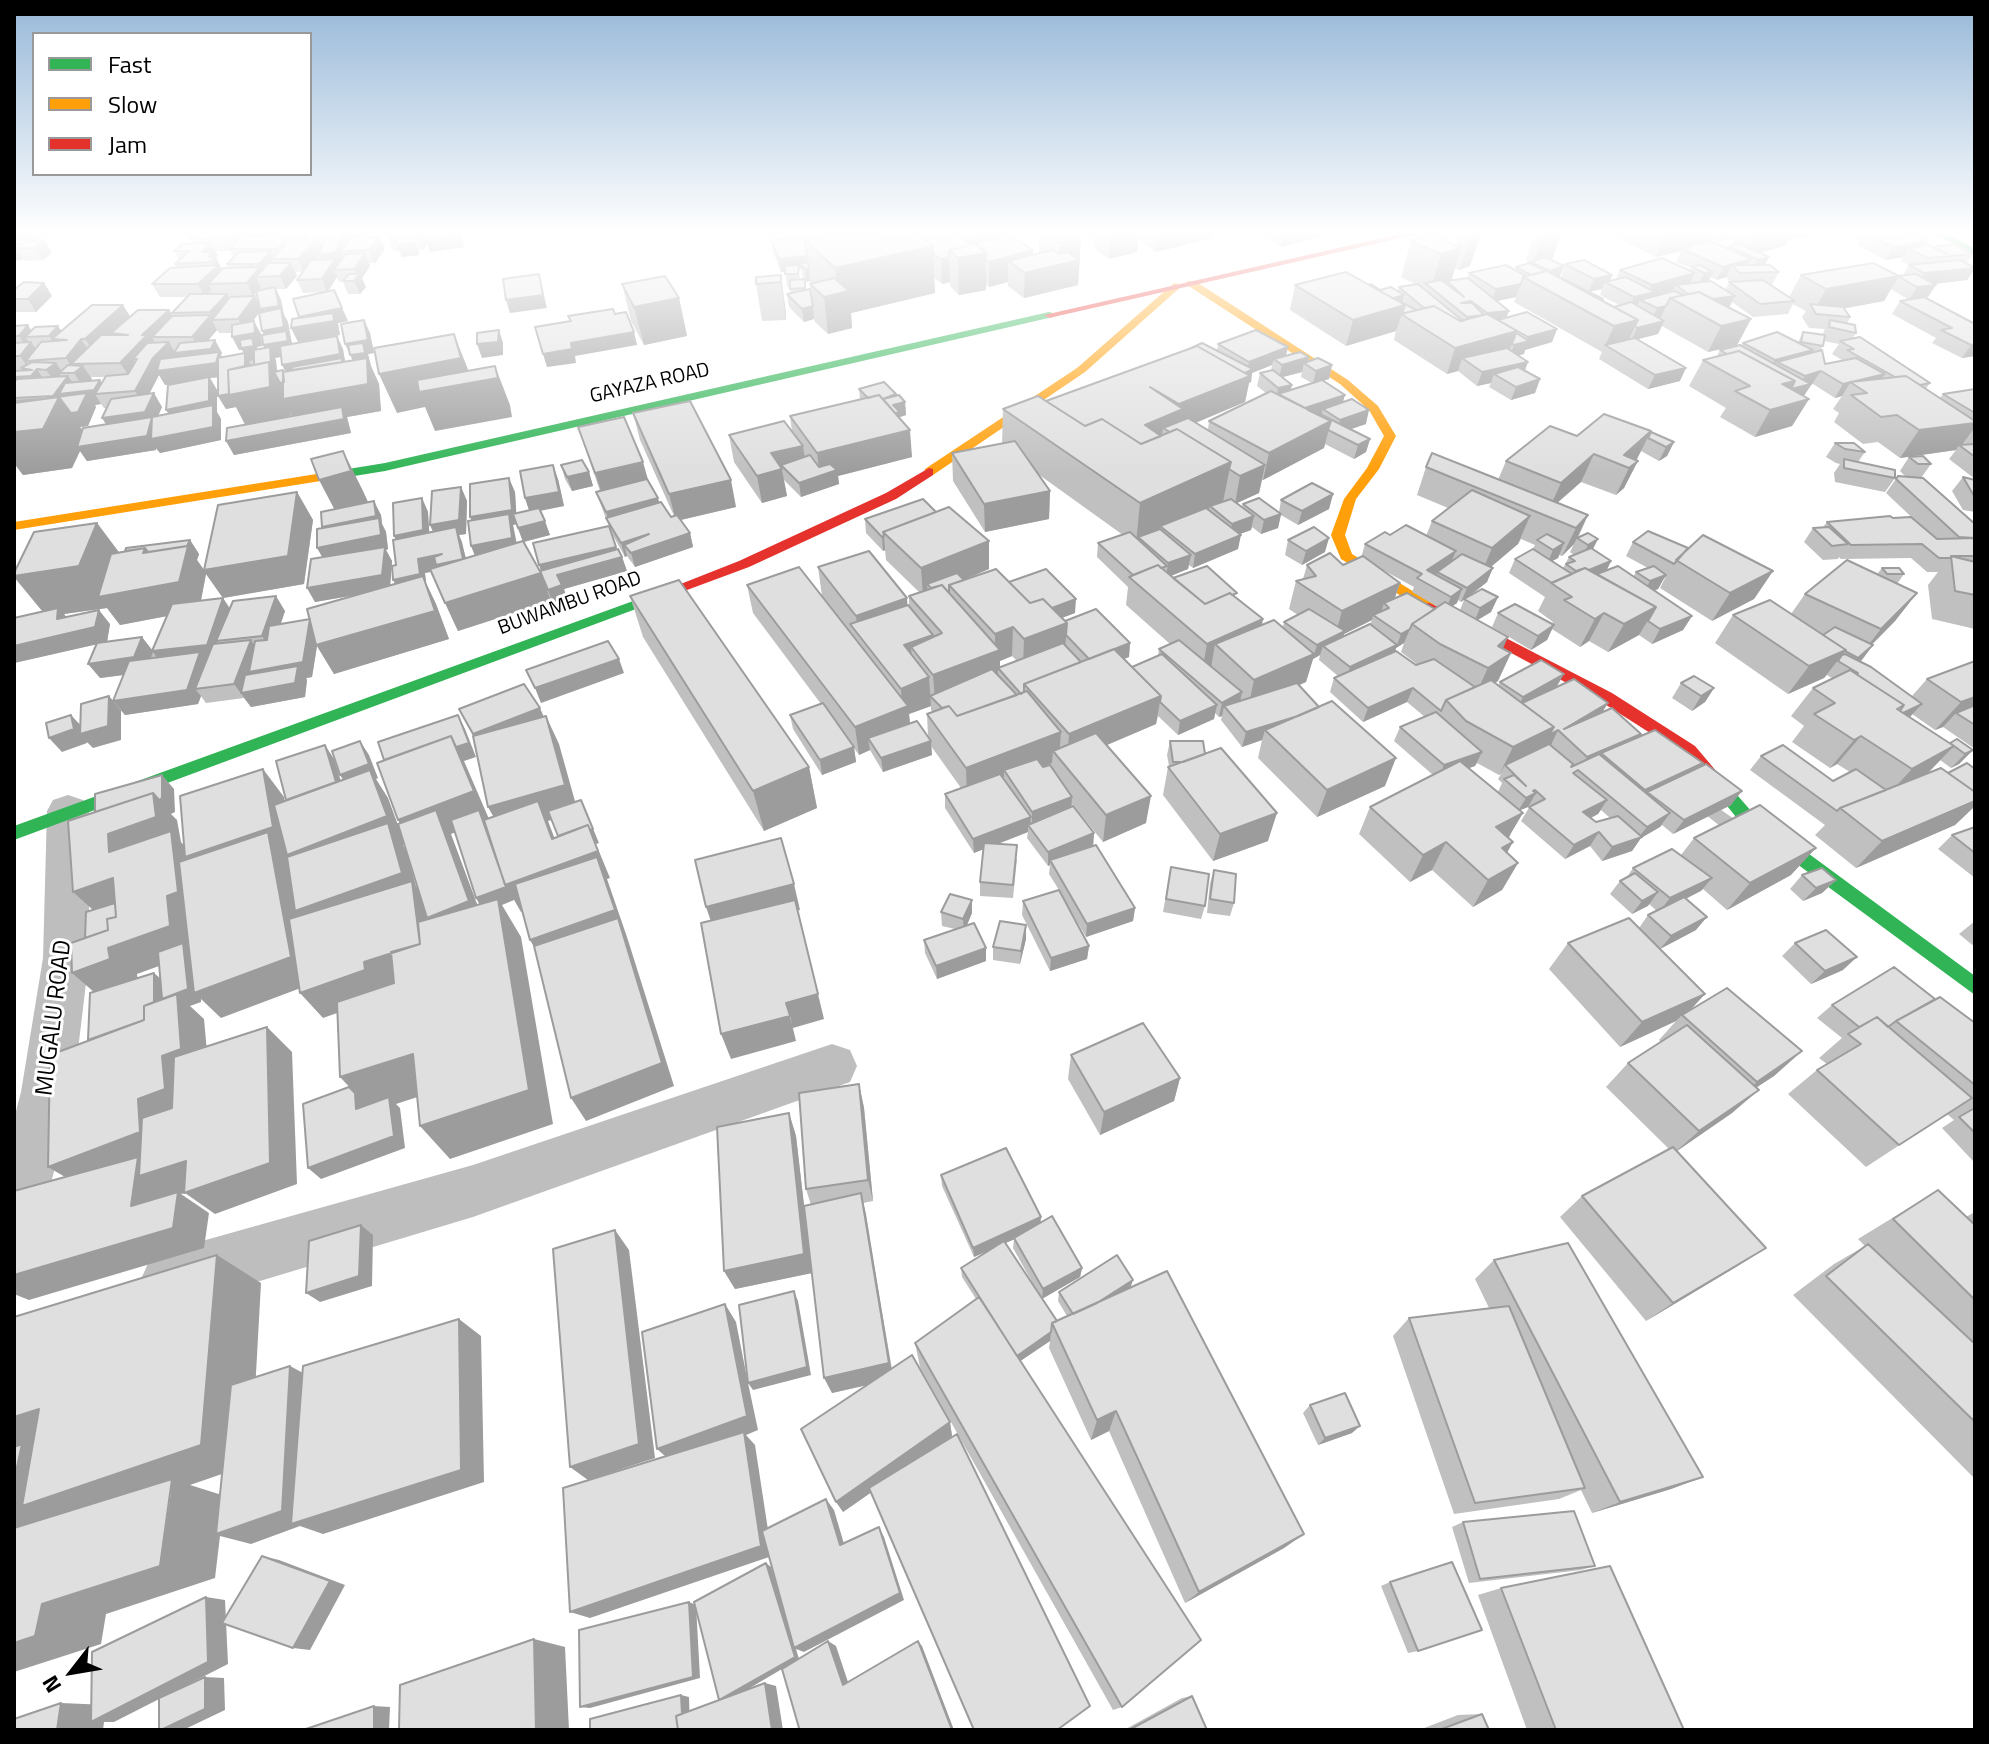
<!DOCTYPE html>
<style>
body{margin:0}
#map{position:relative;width:1989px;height:1744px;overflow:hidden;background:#fff;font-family:"Titillium Web",sans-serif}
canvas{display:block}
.frame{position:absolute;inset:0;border:16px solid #000;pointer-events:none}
.legend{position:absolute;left:32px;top:32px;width:280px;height:144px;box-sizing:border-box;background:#fff;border:2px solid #999;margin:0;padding:10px 14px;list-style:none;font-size:24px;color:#000}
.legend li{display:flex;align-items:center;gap:16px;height:40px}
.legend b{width:40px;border:2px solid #999}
.north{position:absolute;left:32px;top:1632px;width:80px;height:80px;-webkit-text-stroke:6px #fff;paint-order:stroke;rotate:239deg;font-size:22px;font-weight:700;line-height:32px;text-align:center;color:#000}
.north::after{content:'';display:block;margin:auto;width:28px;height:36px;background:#000;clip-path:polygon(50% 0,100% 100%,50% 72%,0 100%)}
</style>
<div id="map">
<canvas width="1989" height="1744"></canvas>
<div class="frame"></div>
<ul class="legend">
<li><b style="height:10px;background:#30b455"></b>Fast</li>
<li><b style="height:10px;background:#ff9f0a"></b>Slow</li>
<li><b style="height:10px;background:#e5322d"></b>Jam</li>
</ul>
<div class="north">N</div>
</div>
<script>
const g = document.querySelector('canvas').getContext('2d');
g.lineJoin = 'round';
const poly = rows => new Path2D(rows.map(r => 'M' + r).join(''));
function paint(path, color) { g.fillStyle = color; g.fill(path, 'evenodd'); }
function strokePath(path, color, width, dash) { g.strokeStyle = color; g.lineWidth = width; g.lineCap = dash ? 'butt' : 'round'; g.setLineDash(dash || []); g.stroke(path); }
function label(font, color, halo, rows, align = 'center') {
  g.font = font + ' "Titillium Web",sans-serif'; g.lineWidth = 6; g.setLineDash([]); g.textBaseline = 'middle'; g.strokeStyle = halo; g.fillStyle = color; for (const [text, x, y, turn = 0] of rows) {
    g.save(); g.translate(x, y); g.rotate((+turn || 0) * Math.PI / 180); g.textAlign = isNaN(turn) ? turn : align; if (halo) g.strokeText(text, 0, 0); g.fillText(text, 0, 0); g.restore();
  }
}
const stream = poly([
 [1696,792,1748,829,1751,834,1748,839,1736,839,1690,802,1687,798,1696,792]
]);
const street = poly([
 [68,795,83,800,89,811,89,958,73,1092,42,1221,34,1240,14,1248,14,1119,21,1092,43,958,47,811,53,800,68,795],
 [832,1044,850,1050,857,1066,850,1082,473,1217,170,1308,150,1299,141,1279,150,1259,170,1250,473,1165,832,1044]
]);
const fast = poly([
 [1929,230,1941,230,1975,249,1975,256,1929,230],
 [1049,312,1053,313,1053,317,385,471,348,477,342,473,348,469,385,463,1049,312],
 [647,596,652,597,652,603,14,840,14,826,647,596],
 [1711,770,1717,772,1752,812,1975,976,1975,995,1740,822,1703,776,1711,770]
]);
const slow = poly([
 [1531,230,1582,230,1577,233,1536,233,1531,230],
 [1187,281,1195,281,1348,380,1378,406,1396,436,1379,469,1356,499,1345,535,1352,554,1434,604,1434,610,1424,610,1341,559,1331,535,1344,499,1367,468,1384,436,1369,410,1340,384,1187,285,1187,281],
 [1174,283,1183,285,1085,372,933,475,925,475,925,469,1077,368,1174,283],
 [348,469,354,473,352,476,14,530,14,522,348,469]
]);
const jam = poly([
 [1417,230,1436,230,1049,318,1044,315,1417,230],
 [929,468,933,469,933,475,896,499,749,567,652,603,647,604,640,600,739,561,886,493,929,468],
 [1429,603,1475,622,1612,693,1695,746,1717,772,1719,776,1717,780,1705,780,1683,754,1600,701,1465,628,1424,610,1424,604,1429,603]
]);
const wall = poly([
 [14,230,52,230,51,236,19,241,21,244,44,240,52,252,43,260,25,261,23,259,23,260,14,261],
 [200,230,370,230,363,237,350,237,351,239,379,237,376,230,460,230,464,247,430,252,427,244,423,250,419,250,419,255,402,257,399,251,393,251,388,238,389,237,380,237,385,249,375,263,369,263,370,266,362,278,366,287,360,294,348,294,343,282,339,282,337,277,328,292,348,321,338,323,340,335,298,342,300,318,324,292,303,293,297,280,303,272,296,272,297,276,286,289,276,289,281,300,284,315,288,322,290,339,293,344,337,336,343,349,345,362,353,360,351,357,364,320,370,333,374,353,368,354,371,366,379,384,381,411,347,417,351,433,234,455,226,441,245,425,236,407,226,409,218,396,218,377,210,378,217,390,217,412,221,419,221,440,160,453,156,448,156,450,87,461,80,451,72,468,23,475,14,463,14,371,23,371,14,370,14,326,32,331,61,331,123,305,130,317,169,310,174,316,172,313,187,297,160,297,152,284,177,267,175,264,179,260,174,251,193,243,190,239],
 [216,251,230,251,233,258,227,264,229,268,222,270,216,257,218,256],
 [257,292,259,304,230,298,229,296,253,296],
 [259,313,264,335,263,345,264,348,258,349,257,347,262,346,261,334,253,321],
 [217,330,219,333,232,333,239,350,242,350,244,353,222,357,221,355,222,353,215,340,208,340],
 [281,357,285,371,283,372,277,371,275,358],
 [159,375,165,385,173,384,166,410,169,414,158,416,162,407,149,394],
 [90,377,106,377,102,383,90,381,92,379],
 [101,404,104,408,107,408,107,424,83,430,80,427,88,426,96,407,95,405],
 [870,230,1012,230,1012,237,1033,255,1039,253,1039,231,1036,232,1034,230,1070,230,1081,238,1078,285,1024,298,1008,286,1008,282,989,287,986,285,986,290,959,295,950,286,950,282,942,284,934,278,935,293,851,313,852,328,828,334,815,322,814,319,804,322,789,307,787,294,790,293,790,287,787,287,785,271,781,272,773,252,771,240,852,236,872,233],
 [801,269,802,276,804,279,800,279,799,270],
 [805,280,806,282,810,281,810,289,806,290],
 [1082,230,1213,230,1212,238,1156,252,1138,239,1137,252,1109,259,1094,249,1095,240],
 [1252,230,1343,230,1281,247],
 [1461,230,1482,230,1470,266,1459,270,1455,268,1451,281,1467,279,1469,273,1515,270,1516,267,1531,264,1526,260,1536,230,1563,230,1551,260,1560,278,1582,289,1561,277,1565,264,1612,275,1610,281,1616,279,1620,270,1690,271,1691,268,1676,262,1681,251,1656,257,1620,239,1624,230,1812,230,1809,236,1789,239,1786,245,1760,253,1769,257,1765,265,1779,272,1772,285,1789,297,1801,275,1899,276,1903,275,1909,265,1901,261,1904,257,1886,260,1857,245,1860,240,1853,236,1854,234,1846,235,1841,233,1840,235,1828,237,1813,230,1877,230,1876,231,1934,248,1935,246,1973,254,1967,263,1975,268,1967,280,1935,284,1928,297,1925,298,1975,324,1975,356,1962,358,1932,343,1936,338,1892,314,1900,301,1909,300,1891,289,1884,301,1844,308,1850,317,1847,324,1856,333,1852,339,1930,383,1926,389,1940,398,1943,394,1975,389,1975,479,1949,459,1956,450,1900,458,1878,442,1863,444,1834,422,1839,413,1833,409,1842,396,1835,398,1813,384,1810,385,1804,396,1809,399,1792,426,1755,437,1720,417,1726,408,1689,386,1703,360,1717,356,1720,350,1737,346,1708,352,1662,326,1658,334,1637,339,1680,381,1648,389,1599,359,1602,352,1514,302,1516,297,1497,301,1509,311,1506,318,1557,329,1552,342,1525,350,1524,354,1518,355,1525,371,1540,379,1535,393,1511,400,1489,387,1491,383,1477,386,1458,371,1447,374,1394,340,1396,331,1346,346,1290,310,1295,285,1398,291,1399,287,1417,285,1401,277,1411,241,1456,245],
 [1735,238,1731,246,1729,246,1727,249,1708,242,1709,239,1717,242],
 [1710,277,1717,280,1726,277,1730,282,1725,290,1708,282],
 [1602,289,1600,295,1619,305,1614,307,1589,292],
 [1732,302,1753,317,1788,314,1793,304,1806,311,1802,317,1809,328,1825,329,1822,335,1803,332,1798,342,1743,343,1741,346,1737,345,1751,319,1729,308],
 [1824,341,1839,344,1832,354,1842,360,1841,361,1825,364,1821,350],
 [781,275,786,320,762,321,756,284],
 [44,283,52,296,36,312,14,312,14,290],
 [622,284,679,298,687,336,644,345,631,321],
 [1218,344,1286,356,1309,357,1308,362,1332,365,1329,379,1323,381,1366,424,1350,429,1370,439,1366,452,1354,459,1325,444,1324,448,1263,480,1262,480,1259,493,1237,503,1242,507,1243,504,1279,512,1281,500,1333,494,1329,509,1298,525,1281,515,1278,528,1261,534,1252,527,1251,530,1240,534,1238,549,1193,568,1189,565,1188,569,1170,576,1173,578,1236,597,1263,619,1262,625,1283,627,1284,622,1298,615,1289,609,1296,581,1303,579,1307,565,1343,565,1361,558,1365,544,1390,535,1426,536,1432,521,1448,508,1417,495,1426,467,1498,480,1506,461,1577,436,1604,414,1674,442,1667,456,1659,461,1641,451,1636,460,1624,488,1616,495,1581,482,1557,503,1588,515,1578,538,1611,561,1606,571,1633,577,1636,572,1648,568,1626,556,1633,542,1688,548,1773,571,1754,599,1712,621,1660,588,1665,578,1664,578,1658,589,1654,591,1692,616,1683,630,1652,644,1639,635,1608,652,1589,641,1580,647,1552,629,1547,640,1531,650,1492,627,1498,613,1552,624,1553,622,1538,611,1545,597,1509,573,1515,559,1532,550,1535,545,1521,539,1518,544,1491,567,1487,582,1468,598,1498,597,1491,612,1478,620,1503,649,1498,681,1495,683,1498,686,1500,682,1556,687,1608,703,1602,713,1640,737,1700,767,1731,805,1673,834,1662,825,1660,827,1641,838,1632,851,1602,861,1590,846,1565,859,1521,821,1530,806,1529,805,1528,807,1520,810,1509,838,1507,853,1518,863,1502,890,1473,907,1432,870,1410,882,1359,834,1370,807,1433,775,1394,741,1400,727,1425,717,1407,702,1363,722,1330,692,1334,678,1338,676,1319,660,1320,655,1313,659,1306,682,1299,685,1385,786,1317,817,1258,758,1262,740,1242,747,1221,720,1222,716,1219,717,1215,713,1214,719,1178,735,1158,716,1156,724,1107,745,1146,823,1103,842,1072,804,1072,806,1094,833,1093,846,1135,908,1133,921,1086,937,1061,894,1089,946,1087,959,1050,971,1022,915,1023,901,1059,890,1049,874,1050,865,1048,866,1027,838,1028,832,998,844,1017,859,1013,898,980,896,980,882,983,849,974,853,945,808,945,794,961,788,931,746,932,755,883,772,870,750,859,755,854,748,856,762,822,775,793,729,790,715,821,704,753,613,747,585,841,620,822,596,818,567,909,606,909,596,919,592,886,560,885,550,883,551,866,533,865,519,936,512,989,541,989,569,964,580,1009,582,1075,613,1062,618,1065,621,1130,643,1129,657,1124,659,1132,667,1158,656,1159,649,1170,644,1126,605,1128,587,1097,557,1098,543,1123,535,1038,474,1050,491,1049,519,985,532,953,481,952,453,1002,444,1003,409,1046,401,1217,350],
 [1272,365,1271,370,1260,373,1257,386,1266,393,1209,421,1208,430,1196,423,1245,402,1249,383,1251,382,1252,373],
 [1302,372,1301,377,1312,383,1291,389,1283,377],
 [1574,544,1570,552,1574,555,1569,557,1563,568,1552,561,1558,558,1559,555,1562,556],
 [1381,569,1414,587,1412,592,1438,607,1435,609,1395,598,1400,583],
 [1458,600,1461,602,1464,600,1460,610,1453,606,1457,603],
 [1372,620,1370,624,1343,637,1344,634],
 [1404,643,1401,652,1418,665,1416,665,1395,652,1396,648],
 [1012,656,1017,661,1000,667,1000,661],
 [931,706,931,710,933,712,927,714,928,737,910,723,909,714],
 [1477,763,1499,775,1501,774,1498,779,1502,783,1498,792,1469,768,1475,766],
 [1601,810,1610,818,1596,822,1591,818,1598,814],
 [859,389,896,396,905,402,906,415,900,417,900,419,912,457,838,476,839,484,801,497,784,480,787,496,762,503,734,462,729,435,792,432,790,416,860,400],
 [633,413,736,507,681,520,690,533,693,547,635,567,627,556,625,557,611,532,596,492,600,491,578,427,648,480,659,503,671,517,674,516,640,440],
 [1835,443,1865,452,1858,462,1895,478,1885,492,1835,482,1834,473,1840,464,1836,463,1826,457],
 [343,451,368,502,381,515,382,524,386,532,388,549,386,550,392,561,390,585,395,584,396,540,422,498,428,512,429,533,433,532,430,525,461,487,467,501,466,534,459,535,466,558,475,555,472,521,515,492,516,514,529,510,525,498,558,479,564,506,540,510,550,535,524,542,540,571,542,571,539,565,617,549,622,557,627,571,564,589,567,599,553,604,551,601,458,631,431,572,425,573,426,583,436,604,449,639,334,674,317,646,312,677,306,678,307,680,305,697,251,707,244,698,206,703,201,696,198,704,125,715,113,701,124,675,100,678,97,644,14,663,14,618,43,611,97,523,119,552,190,540,199,554,197,560,204,570,297,492,313,520,304,584,223,598,230,608,285,611,281,624,310,619,356,595,315,602,307,588,322,557,322,527,334,509],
 [516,524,523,541,517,543,513,525],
 [206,574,223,598,201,601],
 [107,608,120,625,167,616,153,650,107,642,110,624,66,617,64,614],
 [1909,457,1931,464,1921,478,1975,524,1975,629,1932,619,1928,585,1938,572,1927,572,1911,558,1841,559,1839,557,1838,559,1823,560,1804,542,1813,528,1823,527,1827,522,1893,518,1922,527,1886,493,1898,476,1906,477,1900,471],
 [561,465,589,472,593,486,572,491,565,479],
 [1963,477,1975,480,1975,512,1963,510,1952,491],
 [1288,540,1325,552,1302,565,1285,555],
 [1882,568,1904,574,1897,584,1917,593,1895,621,1872,645,1860,661,1912,696,1927,679,1975,661,1975,749,1943,727,1935,730,1912,714,1910,717,1950,743,1973,750,1959,764,1951,768,1940,760,1928,773,1948,773,1975,769,1975,806,1955,825,1856,868,1815,835,1825,825,1750,770,1761,756,1833,781,1850,772,1837,764,1830,768,1792,742,1804,726,1791,716,1813,688,1832,678,1827,675,1824,678,1788,694,1715,643,1733,615,1791,614,1805,594,1877,574],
 [630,596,809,767,817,808,764,831,643,637],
 [1681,683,1714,688,1705,702,1692,711,1672,698],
 [1170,741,1205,754,1268,841,1213,861,1163,795,1168,767,1169,766,1167,755],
 [1975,827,1975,878,1938,849,1952,835],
 [1694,838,1791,875,1727,910,1703,889,1686,899,1696,930,1660,949,1705,994,1688,1012,1802,1051,1774,1076,1756,1087,1732,1113,1677,1151,1766,1248,1736,1267,1646,1321,1560,1217,1582,1196,1669,1149,1606,1087,1628,1063,1661,1042,1659,1040,1676,1021,1620,1047,1549,969,1568,943,1639,928,1648,915,1657,911,1649,904,1632,914,1610,894,1620,881,1627,877,1633,868,1681,855],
 [1171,867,1205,906,1201,919,1163,912],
 [1214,870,1234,903,1230,916,1207,913,1210,883],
 [1802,875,1836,880,1822,893,1803,901,1790,889],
 [972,900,972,913,967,925,986,948,986,961,937,979,925,953,924,940,955,929,942,926,941,912],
 [1975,921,1975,947,1959,934],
 [1026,925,1026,939,1020,964,993,960,993,947],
 [1795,943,1843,970,1811,984,1782,956],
 [1935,999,1975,1023,1975,1159,1973,1161,1942,1128,1954,1120,1947,1114,1866,1167,1788,1094,1817,1070,1827,1064,1819,1058,1842,1038,1817,1018,1832,1005],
 [1071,1055,1180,1078,1174,1101,1100,1135,1068,1079],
 [859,1084,864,1108,873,1201,863,1203,892,1369,950,1422,952,1436,843,1512,868,1385,832,1393,812,1273,735,1289,724,1271,789,1113,796,1136,804,1206,811,1205,806,1189],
 [941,1175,1041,1217,1040,1223,1082,1268,1080,1277,1042,1298,1057,1321,1067,1316,1058,1301,1059,1292,1131,1288,1304,1534,1284,1548,1185,1603,1109,1431,1091,1440,1049,1348,1050,1341,1020,1361,1122,1707,1113,1710,920,1367,915,1343,976,1299,962,1277,961,1268,987,1251,974,1257,942,1186],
 [1014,1239,1013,1248,1037,1291,1005,1243],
 [1938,1190,1966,1217,1975,1212,1975,1479,1793,1295,1834,1264,1865,1246,1858,1239],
 [1494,1260,1703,1477,1671,1489,1592,1513,1581,1490,1559,1499,1454,1514,1393,1336,1409,1318,1489,1308,1475,1279],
 [1310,1405,1352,1433,1318,1445,1303,1413],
 [1463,1522,1595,1566,1581,1570,1469,1583,1452,1527],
 [1390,1582,1418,1651,1408,1653,1381,1586],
 [1501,1588,1684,1730,1527,1730,1478,1595],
 [1192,1696,1207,1730,1124,1730,1182,1698],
 [1482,1714,1489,1730,1419,1730,1458,1715]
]);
const shadedWall = poly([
 [14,230,52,230,51,236,19,241,24,248,17,248,23,259,14,261],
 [100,230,140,230,103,235],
 [228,230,255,230,253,235,247,235,250,241,239,249],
 [272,230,282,230,277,232,280,238,276,246,270,233],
 [344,230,347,230,351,238,341,251,344,257,334,270,337,277,327,292,322,279,325,267,320,255,304,272,298,259,317,232,324,251],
 [361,230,370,230,363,237],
 [423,230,430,230,432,237,460,230,464,247,430,252,427,244,423,250,418,238],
 [970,230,1012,230,1012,238,986,253,986,290,959,295,958,258,944,236],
 [1018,230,1031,230,1031,232,1018,235],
 [1112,230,1139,230,1137,252,1109,259],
 [1158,230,1213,230,1212,238,1156,252],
 [1300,230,1343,230,1281,247,1283,234],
 [1482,230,1470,266,1459,270,1471,234],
 [1545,230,1563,230,1552,260,1535,264,1533,263],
 [1668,230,1713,230,1706,245,1682,249,1681,251,1656,257],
 [1723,230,1738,230,1735,238,1717,242],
 [1758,230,1812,230,1809,236,1789,239,1786,245,1750,256,1746,254],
 [1831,230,1842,230,1840,235,1828,237],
 [1849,230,1856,230,1854,234,1846,235],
 [380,237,385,249,375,263,369,250],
 [414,238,419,255,402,257,397,245],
 [1081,238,1078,285,1024,298,1025,273,1008,261,1008,282,989,287,989,262,1033,250,1032,271,1059,265,1060,243],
 [44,240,52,252,43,260,35,248],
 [1928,241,1920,254,1909,249,1904,257,1886,260,1893,247],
 [211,243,218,256,216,257,226,278,208,284,212,290,205,297,198,284,215,269,211,262,202,252],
 [933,246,935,293,851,313,852,328,828,334,824,297,838,293,835,268],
 [1462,248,1450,284,1447,281,1445,286,1431,288,1441,254],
 [271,251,275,259,271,259,274,267,265,277,259,264],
 [365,253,370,266,362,278,366,287,360,294,354,281,358,277,354,269],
 [807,256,809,268,800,264,801,269,799,270,800,287,799,270,781,272,779,259],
 [949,257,950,282,942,284,941,259],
 [1769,257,1762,270,1752,272,1758,260],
 [1751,259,1745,272,1739,273,1732,265,1726,277,1717,280,1723,267],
 [291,263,297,276,286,289,280,276],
 [1564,266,1559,279,1546,283,1550,271],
 [260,267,265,277,256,277,261,287,253,296,247,283],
 [809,268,810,281,806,282,805,269],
 [1975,268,1967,280,1916,286,1924,273],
 [1713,272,1707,285,1698,286,1704,273],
 [1695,273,1689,285,1676,285,1673,290,1640,300,1636,308,1629,310,1634,297,1648,294,1652,285],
 [539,274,547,308,510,313,506,300],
 [781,275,786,313,786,320,781,282],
 [1612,275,1609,284,1605,282,1602,289,1588,292,1594,279],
 [1899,276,1884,301,1815,314,1814,311,1826,289],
 [44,283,52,296,36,312,28,299],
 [1521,284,1516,297,1492,302,1496,289],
 [1936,285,1928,297,1909,300,1917,287],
 [275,287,281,300,284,315,288,322,294,354,275,358,276,360,278,379,280,383,284,382,283,370,290,384,291,396,287,397,287,398,368,384,367,367,357,369,345,344,368,340,364,320,370,333,374,353,368,354,371,366,379,384,381,411,347,417,351,433,234,455,226,441,344,419,344,418,297,426,290,413,291,426,251,435,236,407,226,409,218,396,246,390,245,355,242,350,239,350,232,337,255,333,254,321,261,334,262,346,257,347,261,359,249,361,252,366,253,390,262,389,261,386,270,385,262,385,255,372,269,369,269,362,271,366,270,358,263,345,288,341,269,344,262,331,284,327,283,319,266,322,260,311,245,332,238,319,255,296,261,309,279,306],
 [334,290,348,321,338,323,340,335,298,342,291,328,304,326,299,317],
 [227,294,234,306,214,320,210,312],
 [1404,295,1401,306,1405,305,1396,331,1346,346,1353,320,1394,298],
 [1735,296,1728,309,1699,301],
 [679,298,687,336,644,345,634,307],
 [123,305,131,318,111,333,112,335,94,352,85,339],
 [813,306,814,319,804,322,802,309],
 [1666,306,1660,319,1651,322,1657,308],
 [169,310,177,323,152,337,155,343,137,359,133,359,138,367,129,376,120,363,142,335],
 [1509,311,1504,323,1487,313],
 [211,315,214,320,212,320,217,330,200,350,192,337],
 [1751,319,1737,345,1708,352,1721,326],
 [1638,320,1626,346,1605,346,1614,326],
 [1664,321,1658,334,1631,341,1637,328],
 [28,325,35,336,25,337,30,343,31,342,40,355,26,361,30,368,29,369,20,356,26,347,19,336],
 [58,326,67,339,52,339,58,349,49,336],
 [1557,329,1552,342,1525,350,1524,354,1509,358,1514,345,1526,341,1528,337],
 [499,330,503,343,503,355,482,358,477,344],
 [1517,331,1507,357,1462,358,1458,371,1447,374,1455,348],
 [634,332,637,345,575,356,576,363,547,367,543,354,571,343],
 [454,334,469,372,495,366,510,405,512,417,435,431,425,407,397,413,379,374],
 [337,336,343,349,346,367,289,378,282,365],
 [81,339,90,352,71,364,76,371,75,372,66,358],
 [215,340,222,353,221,355,227,365,223,377,210,378,217,390,217,412,221,419,221,440,160,453,156,448,156,450,87,461,80,451,72,468,23,475,14,463,14,431,43,429,45,425,43,422,40,426,31,413,41,399,51,413,48,416,50,416,57,402,53,396,68,376,77,389,75,392,94,390,97,394,95,394,101,404,95,405,96,407,88,426,80,427,87,437,82,447,147,436,149,427,111,432,102,418,145,412,154,393,162,407,155,423,160,431,159,437,213,427,213,416,175,423,166,410,209,401,209,379,165,385,159,375,144,404,135,391,153,358,169,342,175,353,211,349],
 [176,356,182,366,216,362,162,371],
 [66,404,68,407,81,406,78,412,71,413,65,405],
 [1975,344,1975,356,1962,358,1971,345],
 [1288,347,1285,360,1274,359,1272,365,1252,373,1251,382,1249,383,1245,402,1180,429,1163,428,1161,443,1145,425,1178,411,1179,404,1248,371,1249,362],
 [1813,350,1805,363,1777,362,1771,372,1767,374,1775,360],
 [1309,357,1307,366,1304,363,1302,372,1279,378,1282,365],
 [1528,362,1523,376,1494,374,1491,383,1477,386,1482,372],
 [56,363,63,373,59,373,63,379,56,384,46,370],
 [1332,365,1329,379,1313,384,1316,371],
 [83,366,92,379,83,387,74,373],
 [1686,368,1680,381,1648,389,1655,375],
 [37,369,46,383,41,390,31,376],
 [1821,371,1803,397,1791,389,1799,387,1805,376],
 [1885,374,1876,388,1850,383],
 [1540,379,1535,393,1511,400,1516,387],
 [100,380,108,393,97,394,94,390],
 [1795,381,1780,407,1782,384],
 [1850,383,1842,396,1835,398,1843,384],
 [1292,385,1289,398,1276,402,1278,388],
 [896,394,897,404,905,402,906,415,900,417,901,425,878,401],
 [1345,395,1341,409,1323,409,1321,415,1300,409],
 [1809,399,1792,426,1755,437,1770,410],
 [1369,410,1366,424,1337,434,1340,420],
 [1331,421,1324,448,1263,480,1269,453],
 [1975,423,1975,427,1961,446,1959,445,1956,450,1900,458,1919,430],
 [910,430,912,457,838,476,839,484,801,497,799,483,820,476,817,453],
 [1651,431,1637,459,1628,467,1624,455],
 [1370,439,1366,452,1354,459,1358,445],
 [1674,442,1667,456,1659,461,1666,447],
 [803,446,807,473,781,465,787,496,762,503,757,476,771,453],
 [343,451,363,491,372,511,340,520,319,480],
 [1594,454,1581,482,1548,511,1561,483],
 [1638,461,1624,488,1616,495,1629,468],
 [643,462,651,490,604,500,595,473],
 [1231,462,1223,502,1210,506,1209,509,1164,530,1160,526,1159,532,1138,537,1137,543,1136,543,1140,503],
 [553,465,558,479,564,506,530,513,525,498],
 [1265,465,1259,493,1235,504,1240,476],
 [589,472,593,486,572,491,567,477],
 [509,478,515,492,517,524,513,525,518,553,477,561,471,546,476,531,470,517],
 [731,480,736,507,676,521,669,494],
 [461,487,467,501,466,534,459,535,462,542,469,573,439,570,425,573,426,583,436,604,449,639,334,674,317,646,312,677,306,678,307,680,305,697,251,707,234,684,251,640,260,654,310,619,401,595,393,580,418,559,437,539,430,525],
 [1050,491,1049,519,985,532,984,504],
 [297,492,313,520,304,584,223,598,232,613,216,641,221,647,195,689,201,696,198,704,125,715,113,701,163,666,153,652,146,672,100,678,88,664,142,637,153,651,223,598,206,574,199,610,120,625,107,608,64,614,70,622,47,617,14,577,14,576,97,523,126,562,143,553,145,548,190,540,199,554,197,560,204,570],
 [1333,494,1329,509,1298,525,1302,511],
 [422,498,428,512,430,544,401,550,394,536],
 [658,498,662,512,609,522,606,512],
 [374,501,381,515,382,524,386,532,388,549,386,550,392,561,390,589,315,602,307,588,325,562,317,548,329,541,322,527],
 [1281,514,1278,528,1261,534,1264,520],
 [1588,515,1574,544,1562,556,1576,528],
 [1254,516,1251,530,1229,538,1232,524],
 [1530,516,1518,544,1480,576,1492,548],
 [545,521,550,535,523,542,518,528],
 [690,533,693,547,635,567,631,553,624,545,627,556,625,557,621,543,649,534],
 [1241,535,1238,549,1193,568,1195,554],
 [884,536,885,550,883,551,882,537],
 [1329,538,1325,552,1302,565,1306,551],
 [1598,539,1591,553,1581,559,1588,545],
 [989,541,989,569,934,592,927,584,928,595,923,596,921,568],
 [1564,543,1558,558,1547,564,1553,550],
 [616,547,619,558,622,557,627,571,564,589,567,599,553,604,539,565],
 [1456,551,1450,565,1437,572,1436,575,1427,570],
 [1191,555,1188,569,1166,578,1168,563],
 [1611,561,1604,576,1579,573],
 [1493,568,1487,582,1461,602,1467,588],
 [1773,571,1754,599,1712,621,1730,593],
 [541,573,551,601,458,631,445,603],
 [1666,575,1658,589,1642,596,1650,581],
 [1400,583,1390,611,1384,603,1380,616,1373,615,1372,620,1344,634,1341,645,1323,646,1320,655,1313,659,1306,682,1248,708,1254,680,1314,654,1317,645,1335,636,1342,611],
 [1462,589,1457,603,1445,611,1451,597],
 [1917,593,1895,621,1864,652,1873,645,1862,660,1851,668,1850,668,1881,629],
 [276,596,285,611,271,650,262,636],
 [1498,597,1491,612,1474,622,1480,608],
 [907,598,909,626,858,634,856,616],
 [1076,599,1075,613,1032,629,1033,615],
 [1656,607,1639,635,1608,652,1624,624],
 [99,610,110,624,107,642,14,663,14,646],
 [1604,613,1589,641,1580,647,1595,619],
 [1692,616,1683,630,1652,644,1660,629],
 [1263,619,1256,647,1215,644,1211,668,1202,672,1207,644],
 [1067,623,1065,651,1023,667,1024,639],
 [1554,625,1547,640,1531,650,1538,636],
 [1013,627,1012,656,1000,661,1000,670,998,668,998,679,935,701,933,675,995,652,995,634],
 [1410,629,1404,643,1396,648,1392,659,1345,682,1350,667,1397,645,1401,634],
 [933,635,935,663,911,647,913,671,904,645],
 [1508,637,1497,662,1511,653,1498,681,1475,696,1498,646],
 [1130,643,1129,657,1088,673,1089,659],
 [1846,650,1824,678,1788,694,1809,666],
 [619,659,624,673,541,703,535,688],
 [1564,674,1556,688,1516,711,1523,697],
 [929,677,931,706,909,714,911,734,868,738,870,750,859,755,855,727,902,708,901,689],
 [1413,688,1407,702,1363,722,1368,708],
 [1714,688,1705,702,1692,711,1701,696],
 [1242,692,1239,707,1224,706,1222,716,1219,717,1222,703],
 [109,696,121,710,121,740,93,748,87,742,87,743,62,752,49,738,71,715,84,729],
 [1161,696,1156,724,1067,762,1069,734],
 [1975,697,1975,714,1956,713,1943,727,1935,730,1961,702],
 [1608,703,1599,717,1564,729],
 [1922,704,1909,718,1903,713],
 [1217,705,1214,719,1178,735,1180,721],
 [540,708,546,722,480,748,473,734],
 [1321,709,1265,730,1262,740,1242,747,1246,732],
 [458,715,465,729,476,757,464,761,489,819,485,820,508,884,564,863,552,839,545,822,503,834,488,807,565,785,546,716,559,744,578,812,548,821,564,863,598,851,596,844,566,854,560,841,590,830,588,825,590,830,593,829,581,800,599,843,596,844,610,878,607,879,627,937,674,1086,586,1121,571,1098,662,1063,624,938,545,966,530,940,615,910,605,880,521,912,513,898,514,900,502,905,521,937,553,1124,450,1159,420,1126,529,1090,499,906,484,912,476,898,506,887,483,821,451,834,486,928,445,944,433,927,440,970,384,988,385,996,323,1018,300,993,365,970,364,962,421,944,415,902,317,937,302,918,314,983,221,1018,201,999,201,1002,190,1006,204,1019,209,1074,191,1080,194,1112,168,1122,171,1154,148,1163,158,1170,186,1161,215,1182,270,1163,267,1027,292,1052,297,1184,215,1214,185,1193,181,1194,209,1213,204,1248,29,1300,14,1294,14,1275,173,1228,178,1195,171,1198,168,1195,163,1227,131,1206,137,1168,84,1188,48,1167,140,1132,138,1099,165,1089,162,1056,181,1049,178,1011,176,1012,169,1005,169,1030,104,1052,88,1040,154,1018,154,973,168,985,169,996,188,989,184,957,137,974,138,985,102,999,72,973,99,963,85,951,120,939,120,912,102,918,73,892,113,878,140,905,127,909,133,915,134,939,170,926,167,896,178,892,173,848,134,861,136,879,109,852,108,834,147,821,108,832,95,818,154,801,153,793,159,800,162,798,162,775,174,789,175,812,171,814,177,820,181,842,192,855,273,827,263,769,284,797,294,852,387,816,374,780,349,789,340,775,369,764,360,741,369,755,378,778,376,779,388,798,405,844,403,845,406,850,416,886,430,907,432,916,469,901,446,836,415,848,398,820,474,791,462,762,396,785,387,771,455,747,451,736,456,747,469,743],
 [395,848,402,873,300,909,290,859,288,857,309,882],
 [274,862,291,957,200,991,196,956,193,953,197,952,193,922,204,918,197,870,210,884],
 [1554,727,1558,730,1551,745,1505,765,1499,775,1513,747],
 [1061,732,1059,759,1053,751,1052,763,1010,779,1004,770,1004,782,967,796,966,768],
 [1641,734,1632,748,1601,753,1594,764,1579,771,1587,757],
 [1861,736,1837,764,1830,768,1854,740],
 [931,741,932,755,883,772,881,758],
 [325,745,334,759,346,797,297,815],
 [1954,746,1927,774,1886,797,1912,769],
 [854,747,856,762,822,775,820,760],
 [1973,750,1959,764,1951,768,1965,754],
 [1482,752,1475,766,1438,779,1444,765],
 [1396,758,1385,786,1317,817,1327,790],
 [1703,763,1692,777,1647,792,1640,802,1636,804,1645,790],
 [809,767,817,808,764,831,753,791],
 [1535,790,1532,795,1536,793,1528,807,1518,811,1526,798],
 [1742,791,1731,805,1673,834,1684,820],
 [1151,796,1146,823,1103,842,1106,815],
 [1975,796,1975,806,1955,825,1856,868,1882,841],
 [1072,797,1071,811,1032,826,1032,812],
 [1607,800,1598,814,1575,826,1583,812],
 [1277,813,1268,841,1213,861,1220,834],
 [1523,813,1507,840,1496,827],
 [1670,813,1660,827,1641,838,1632,851,1602,861,1612,847,1638,838,1647,827],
 [1031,817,1030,828,1028,825,1028,832,974,853,973,839],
 [1599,832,1590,846,1565,859,1574,845],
 [1094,833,1093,847,1050,860,1050,865,1048,866,1048,852],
 [1446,842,1432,870,1410,882,1423,855],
 [1513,842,1498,869,1502,848],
 [1816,848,1791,875,1727,910,1750,883],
 [1518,863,1502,890,1473,907,1488,880],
 [1712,878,1701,891,1659,912,1670,898],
 [1836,880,1822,893,1803,901,1816,888],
 [794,884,800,910,715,933,706,907],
 [1658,892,1648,906,1632,914,1642,901],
 [972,900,972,913,964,932,963,919],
 [1135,908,1133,921,1086,937,1087,924],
 [1707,917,1696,930,1660,949,1671,936],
 [1026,925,1026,939,1020,964,1021,951],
 [1089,946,1087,959,1050,971,1051,958],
 [986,948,986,961,937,979,936,966],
 [1857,957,1843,970,1811,984,1825,971],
 [818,994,824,1019,793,1028,786,1003],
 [1705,994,1684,1017,1682,1015,1676,1021,1620,1047,1642,1022],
 [790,1016,796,1041,731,1059,721,1034],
 [1802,1051,1774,1076,1730,1105,1757,1082],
 [413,1054,442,1089,396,1104,400,1108,405,1148,321,1179,308,1168,394,1136,390,1106,373,1111,366,1104,368,1121,356,1109,355,1093,340,1077],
 [1180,1078,1174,1101,1100,1135,1104,1112],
 [859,1084,864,1108,873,1201,868,1180],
 [1759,1090,1732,1113,1674,1153,1699,1131],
 [789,1113,796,1136,812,1273,735,1289,724,1271],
 [861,1193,866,1214,893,1379,832,1393,824,1378],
 [1041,1217,1040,1228,974,1257,973,1248],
 [361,1225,373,1235,372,1286,320,1302,306,1293],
 [615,1230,629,1250,655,1458,588,1480,570,1467],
 [1766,1248,1736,1267,1646,1321,1673,1303],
 [217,1255,261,1283,251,1464,190,1485,225,1496,221,1533,282,1511,290,1366,320,1382,314,1516,461,1470,459,1319,481,1336,484,1482,323,1534,300,1526,251,1544,220,1536,215,1578,106,1614,101,1644,14,1672,14,1643,35,1636,42,1604,160,1566,171,1492,85,1521,73,1518,68,1545,14,1533,14,1481,20,1456,14,1458,14,1417,39,1409,98,1430,39,1449,83,1463,79,1487,201,1445],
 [1082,1268,1080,1277,1042,1299,1043,1289],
 [1133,1280,1130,1289,1075,1317],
 [794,1291,798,1301,811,1375,753,1390,748,1383,758,1430,746,1435,755,1445,772,1556,590,1618,570,1612,672,1462,657,1449,725,1304,736,1322,748,1383],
 [1051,1332,1050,1341,1016,1364,1017,1356],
 [1116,1411,1109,1431,1091,1440,1097,1420],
 [950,1422,952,1436,843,1512,836,1502],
 [1360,1426,1352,1433,1318,1445,1325,1438],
 [1703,1477,1671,1489,1592,1513,1620,1502],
 [826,1499,834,1510,847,1554,840,1545],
 [879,1527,884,1537,904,1600,804,1652,796,1649,799,1659,726,1702,766,1563,771,1567,796,1647],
 [1304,1534,1284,1548,1185,1603,1199,1592],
 [262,1556,279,1560,345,1585,310,1650,293,1648],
 [206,1597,225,1600,228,1664,114,1722,104,1722,103,1730,57,1730,61,1703,107,1705],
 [689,1602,696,1605,700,1678,590,1708,580,1707],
 [534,1639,565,1647,569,1730,536,1730],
 [828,1641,836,1646,850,1688,843,1685],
 [918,1641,922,1646,954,1730,952,1730],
 [205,1677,224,1678,225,1710,183,1730,161,1730],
 [765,1683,776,1686,783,1730,772,1730],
 [681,1695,689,1697,690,1730,682,1730],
 [374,1706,390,1707,389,1730,374,1730]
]);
const building = poly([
 [200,230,242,230,234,238,190,239,200,230],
 [254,230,272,230,270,233,252,235,254,230],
 [279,230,308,230,277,232,279,230],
 [329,230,344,230,335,253,319,255,329,230],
 [394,230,423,230,418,238,414,238,414,242,397,245,396,240,402,239,388,238,394,230],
 [435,230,459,230,460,235,426,240,424,233,435,230],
 [885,230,915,230,933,246,835,268,805,240,847,231,852,236,885,230],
 [915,230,950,230,971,245,1009,235,1033,250,989,262,986,260,986,253,976,244,949,250,949,257,941,259,933,254,933,246,915,230],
 [950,230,980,230,955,234,950,230],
 [1042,230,1070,230,1081,238,1060,243,1042,230],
 [1276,230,1300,230,1283,234,1276,230],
 [1463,230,1482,230,1471,234,1463,230],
 [1882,230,1905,230,1928,241,1893,247,1864,233,1882,230],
 [317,232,318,238,298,259,271,259,289,240,308,239,307,233,317,232],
 [977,233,982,238,966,241,959,236,977,233],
 [1432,234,1462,248,1441,254,1411,241,1432,234],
 [817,235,818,238,805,240,807,256,779,259,771,240,817,235],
 [289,236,278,249,229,249,241,237,289,236],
 [352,237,380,237,369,250,341,251,352,237],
 [44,240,35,248,17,248,26,241,44,240],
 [1710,241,1751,259,1723,267,1682,249,1710,241],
 [211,243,202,252,213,252,208,257,215,257,211,262,175,264,189,251,174,251,182,244,211,243],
 [976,244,986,253,958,258,949,250,976,244],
 [1739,244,1769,257,1758,260,1729,246,1739,244],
 [1928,245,1947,254,1935,246,1956,245,1973,254,1928,258,1909,249,1928,245],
 [1053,250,1059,254,1068,252,1079,260,1025,273,1008,261,1053,250],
 [271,251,259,264,227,264,239,252,271,251],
 [365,253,354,269,334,270,346,254,365,253],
 [1545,257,1564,266,1550,271,1531,262,1545,257],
 [1662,258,1695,273,1652,285,1620,270,1662,258],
 [335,259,322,279,297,280,311,260,335,259],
 [1584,260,1612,275,1594,279,1565,264,1584,260],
 [1960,260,1975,268,1924,273,1909,265,1960,260],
 [808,262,809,268,805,269,800,264,808,262],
 [268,263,291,263,280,276,256,277,268,263],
 [1529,263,1546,271,1531,275,1516,267,1529,263],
 [1873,263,1899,276,1826,289,1801,275,1873,263],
 [219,265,198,284,152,284,170,268,219,265],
 [799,265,798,274,785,274,785,266,799,265],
 [1506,265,1526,276,1523,277,1521,284,1496,289,1469,273,1506,265],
 [1700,265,1713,272,1704,273,1692,267,1700,265],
 [1732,265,1770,265,1779,272,1739,273,1732,265],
 [260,267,247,283,208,284,223,268,260,267],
 [1547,271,1638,320,1614,326,1523,277,1547,271],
 [1346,272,1405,305,1353,320,1295,285,1346,272],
 [349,274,360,274,354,281,343,281,349,274],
 [539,274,543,295,506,300,503,279,539,274],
 [1916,274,1936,285,1917,287,1898,276,1916,274],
 [781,275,781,282,756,284,756,277,781,275],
 [665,276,679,298,634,307,622,284,665,276],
 [1626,277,1655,292,1634,297,1605,282,1626,277],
 [834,278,849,291,824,297,810,284,834,278],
 [1468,278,1509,311,1487,313,1471,301,1461,303,1472,303,1484,315,1467,317,1425,283,1441,280,1464,297,1447,281,1468,278],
 [1561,278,1603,299,1600,299,1561,278],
 [805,279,805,288,790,289,790,280,805,279],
 [1763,280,1795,301,1760,304,1729,282,1763,280],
 [1711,281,1735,296,1713,299,1699,292,1688,294,1676,285,1711,281],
 [24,282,44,283,28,299,14,299,14,290,24,282],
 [1371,284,1380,290,1391,287,1404,295,1394,298,1416,310,1402,314,1405,305,1369,285,1371,284],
 [1418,284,1463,321,1460,321,1434,306,1424,308,1399,287,1418,284],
 [275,287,279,306,260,309,256,291,275,287],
 [810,289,813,306,802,309,787,294,810,289],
 [334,290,342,308,299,317,293,299,334,290],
 [1674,291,1684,295,1670,298,1666,306,1657,308,1640,300,1674,291],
 [1699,292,1751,319,1721,326,1670,298,1699,292],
 [190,294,227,294,210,312,172,313,190,294],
 [255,296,238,319,212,320,230,297,255,296],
 [1924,297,1975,324,1975,344,1971,345,1941,330,1952,328,1900,301,1924,297],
 [1631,302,1664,321,1637,328,1635,326,1638,320,1614,307,1631,302],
 [1810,304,1843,307,1850,317,1816,314,1810,304],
 [92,305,123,305,85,339,81,339,66,358,26,361,41,342,67,340,52,339,92,305],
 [1434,306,1460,321,1487,314,1517,331,1455,348,1401,314,1434,306],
 [281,308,284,327,262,331,259,313,281,308],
 [613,309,615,314,626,312,634,332,571,343,572,349,543,354,535,327,571,321,568,316,613,309],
 [138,310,169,310,142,335,147,335,120,363,71,364,101,335,128,335,111,333,138,310],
 [1527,312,1557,329,1528,337,1498,320,1527,312],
 [333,313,334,321,291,328,292,319,333,313],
 [211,315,192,337,152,337,172,316,211,315],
 [364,320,368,340,345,344,341,324,364,320],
 [1830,320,1855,325,1856,333,1829,327,1830,320],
 [254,321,255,333,232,337,232,325,254,321],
 [28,325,19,336,14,336,14,326,28,325],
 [58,326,49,336,25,337,35,327,58,326],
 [499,330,498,342,477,344,477,333,499,330],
 [1256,330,1288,347,1249,362,1218,344,1256,330],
 [286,331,288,341,263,345,262,335,286,331],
 [1777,332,1813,350,1775,360,1743,343,1777,332],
 [1803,332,1825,335,1823,346,1801,342,1803,332],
 [1516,333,1529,341,1514,345,1512,344,1516,333],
 [454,334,461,358,379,374,374,348,454,334],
 [337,336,340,354,282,365,280,346,337,336],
 [1860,337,1930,383,1920,385,1906,376,1895,377,1847,350,1854,349,1840,341,1860,337],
 [252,338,254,346,241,348,240,340,252,338],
 [1635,338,1686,368,1655,375,1605,345,1635,338],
 [215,340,211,349,174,353,180,343,215,340],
 [31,342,20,356,14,356,14,343,31,342],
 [169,342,153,358,135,391,95,394,106,376,128,374,137,359,133,359,147,343,169,342],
 [363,343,365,353,350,355,348,345,363,343],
 [1202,343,1253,369,1245,373,1197,346,1189,349,1202,343],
 [1740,345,1811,384,1791,389,1795,381,1739,351,1727,354,1720,350,1740,345],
 [1197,346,1250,376,1179,404,1150,387,1183,409,1145,425,1161,436,1141,444,1102,419,1085,426,1046,401,1197,346],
 [270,347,271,366,269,362,254,365,254,350,270,347],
 [1507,348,1528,362,1482,372,1462,358,1507,348],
 [1822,350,1825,364,1856,358,1885,374,1843,384,1821,371,1805,376,1777,362,1822,350],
 [1739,351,1795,381,1782,384,1809,399,1770,410,1735,391,1750,386,1703,360,1739,351],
 [219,352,216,363,157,371,160,359,219,352],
 [1300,352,1309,357,1282,365,1274,359,1300,352],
 [245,353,245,366,228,370,229,394,218,396,218,358,245,353],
 [342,358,342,362,292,370,292,367,342,358],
 [367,358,368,384,283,399,283,372,367,358],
 [1318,358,1332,365,1316,371,1304,363,1318,358],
 [32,362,56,363,46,370,37,369,31,376,14,377,14,371,32,370,21,368,32,362],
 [269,362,270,387,229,395,228,370,269,362],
 [68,365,83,366,74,373,59,373,68,365],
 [495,366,498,378,419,392,417,380,495,366],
 [1518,367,1540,379,1516,387,1494,374,1518,367],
 [283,370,284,382,280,383,274,372,283,370],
 [1273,370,1292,385,1278,388,1260,373,1273,370],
 [68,376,53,396,14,398,14,382,17,379,68,376],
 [1906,376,1975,421,1975,423,1919,430,1897,415,1881,417,1851,395,1867,393,1850,382,1906,376],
 [209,377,209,401,166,410,168,385,209,377],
 [100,380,94,390,59,394,65,383,100,380],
 [1322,380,1345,395,1305,408,1278,394,1322,380],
 [884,382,896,394,883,399,879,395,868,398,859,389,884,382],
 [1975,389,1975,413,1943,394,1975,389],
 [1271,391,1331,421,1269,453,1209,421,1271,391],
 [87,393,78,412,71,413,59,397,49,398,87,393],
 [154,393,145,412,102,418,111,399,154,393],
 [879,395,910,430,817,453,790,416,879,395],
 [899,395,905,402,893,405,900,412,895,413,883,399,899,395],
 [1038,396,1085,426,1102,419,1141,444,1177,429,1231,462,1140,503,1003,409,1038,396],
 [59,397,43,429,14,432,14,403,59,397],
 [41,399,14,403,14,401,41,399],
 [1352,399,1369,410,1340,420,1323,409,1352,399],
 [690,401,731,480,669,494,633,413,690,401],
 [213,405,213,427,151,439,152,417,213,405],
 [342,407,344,419,226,441,227,428,342,407],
 [1310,409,1370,439,1358,445,1328,430,1331,421,1308,410,1310,409],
 [1604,414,1651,431,1624,455,1638,461,1629,468,1594,454,1561,483,1506,461,1550,426,1577,436,1604,414],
 [152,417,147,436,77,447,83,428,152,417],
 [624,417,643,462,595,473,578,427,624,417],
 [1188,418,1265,465,1240,476,1229,469,1231,462,1177,429,1170,432,1163,428,1188,418],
 [784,421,803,446,771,453,782,469,757,476,729,435,784,421],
 [1651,432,1674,442,1666,447,1648,438,1651,432],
 [1015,441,1050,491,984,504,952,453,1015,441],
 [1835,443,1854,443,1865,452,1845,449,1835,443],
 [1975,444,1975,457,1959,445,1975,444],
 [343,451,351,471,319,480,311,459,343,451],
 [1432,453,1588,515,1576,528,1426,467,1432,453],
 [810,455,819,467,830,464,837,470,799,483,781,465,810,455],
 [1923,456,1931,464,1918,464,1909,457,1923,456],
 [1844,459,1895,470,1895,478,1844,468,1844,459],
 [582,460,589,472,567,477,561,465,582,460],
 [553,465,559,492,525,498,520,471,553,465],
 [1898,476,1923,478,1975,524,1975,538,1959,537,1896,479,1898,476],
 [1963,477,1975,480,1975,496,1974,496,1963,477],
 [509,478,512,510,470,517,470,484,509,478],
 [647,479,658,498,606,512,596,492,647,479],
 [1312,483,1333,494,1302,511,1281,500,1312,483],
 [461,487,459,520,430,525,432,491,461,487],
 [1472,490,1530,516,1492,548,1432,521,1472,490],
 [297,492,288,556,204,570,218,505,297,492],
 [422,498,423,530,394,536,393,503,422,498],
 [1259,498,1281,514,1264,520,1243,504,1259,498],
 [923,499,936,512,883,532,884,536,882,537,865,519,923,499],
 [1231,499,1254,516,1232,524,1210,506,1231,499],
 [374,501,376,516,322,527,321,512,374,501],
 [661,502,671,517,677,515,690,533,631,553,624,545,649,534,621,543,606,518,661,502],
 [949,507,989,541,921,568,883,532,949,507],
 [539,508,545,521,518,528,513,514,539,508],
 [1206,508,1241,535,1195,554,1160,526,1206,508],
 [509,514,512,538,471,546,468,521,509,514],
 [1890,516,1893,518,1911,517,1937,539,1975,538,1975,556,1951,556,1951,558,1939,558,1922,544,1851,545,1827,522,1890,516],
 [379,518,381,535,317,548,317,529,379,518],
 [97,523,79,566,14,576,14,573,34,532,97,523],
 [1406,525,1456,551,1427,570,1462,589,1451,597,1417,578,1422,574,1365,544,1385,532,1390,535,1406,525],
 [609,526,616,547,539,565,533,543,609,526],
 [456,527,463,559,436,565,434,557,442,554,418,559,420,574,393,580,392,566,396,565,393,540,456,527],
 [1314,527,1329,538,1306,551,1288,540,1314,527],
 [1829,527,1848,544,1832,546,1813,528,1829,527],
 [1160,529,1191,555,1168,563,1138,537,1160,529],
 [1648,531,1688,548,1674,564,1633,542,1648,531],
 [1130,532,1167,566,1161,568,1158,565,1133,575,1098,543,1130,532],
 [1588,533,1598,539,1588,545,1577,538,1588,533],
 [1547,534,1564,543,1553,550,1537,540,1547,534],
 [1703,535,1773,571,1730,593,1676,560,1703,535],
 [190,540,187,546,148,552,145,548,125,551,126,548,190,540],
 [523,541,541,573,445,603,430,569,523,541],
 [188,546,179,582,98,597,111,554,145,548,143,553,188,546],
 [385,547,382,575,307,588,311,559,385,547],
 [1591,548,1611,561,1589,570,1585,568,1576,571,1566,564,1575,561,1569,557,1591,548],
 [618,549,622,557,557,575,562,585,548,590,540,571,618,549],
 [1533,549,1572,574,1552,583,1515,559,1533,549],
 [869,551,907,598,856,616,818,567,869,551],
 [1330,553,1343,565,1363,556,1400,583,1342,611,1296,581,1316,576,1307,565,1330,553],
 [1462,554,1493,568,1467,588,1437,572,1462,554],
 [1951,556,1975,562,1975,595,1955,591,1951,556],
 [1847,560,1917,593,1881,629,1805,594,1847,560],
 [1158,565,1205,604,1230,593,1263,619,1207,644,1129,577,1158,565],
 [1207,566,1237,593,1232,595,1230,593,1205,604,1173,578,1207,566],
 [1618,566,1692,616,1660,629,1648,621,1656,607,1597,574,1618,566],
 [1654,566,1666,575,1650,581,1636,572,1654,566],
 [799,567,908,706,855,727,747,585,799,567],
 [1585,568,1656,607,1624,624,1604,613,1595,619,1564,600,1572,597,1551,583,1585,568],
 [1882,568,1899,568,1904,574,1887,574,1882,568],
 [996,569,1030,603,1043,599,1067,623,1024,639,1013,627,995,634,949,585,996,569],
 [1046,569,1076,599,1052,608,1043,599,1030,603,1009,582,1046,569],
 [957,573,964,580,949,585,949,593,942,585,931,588,927,584,957,573],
 [423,576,435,611,316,645,307,609,423,576],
 [679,580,809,767,753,791,630,596,679,580],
 [942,585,1000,650,933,675,911,647,942,633,909,596,942,585],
 [1482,589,1498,597,1480,608,1464,599,1482,589],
 [1407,593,1435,609,1412,624,1410,629,1401,634,1373,615,1389,608,1384,603,1407,593],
 [276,596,262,636,216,641,233,601,276,596],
 [223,598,207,645,152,651,172,604,223,598],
 [1770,600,1846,650,1809,666,1733,615,1770,600],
 [1445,602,1508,637,1498,646,1511,653,1488,668,1440,644,1412,624,1445,602],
 [1515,604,1554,625,1538,636,1498,613,1515,604],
 [908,605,933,635,904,645,929,677,901,689,850,624,908,605],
 [58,608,57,619,99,610,95,627,14,646,14,618,58,608],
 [1096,609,1130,643,1089,659,1066,635,1067,623,1065,621,1096,609],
 [1309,609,1345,631,1317,645,1284,622,1309,609],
 [310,619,303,662,249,672,255,641,267,640,269,626,310,619],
 [1274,620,1314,654,1254,680,1215,644,1274,620],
 [1370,624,1397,645,1350,667,1323,646,1370,624],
 [1835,627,1873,645,1858,658,1845,651,1846,650,1823,635,1835,627],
 [142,637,134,657,88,664,97,643,142,637],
 [251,640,234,684,195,689,213,644,251,640],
 [1179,640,1242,692,1222,703,1159,649,1179,640],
 [608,641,619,659,535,688,526,670,608,641],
 [1063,643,1081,662,1024,684,1024,692,1021,694,998,668,1063,643],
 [1114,649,1161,696,1069,734,1024,684,1114,649],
 [1396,651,1416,665,1434,659,1475,687,1446,700,1441,711,1413,688,1368,708,1334,678,1396,651],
 [200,652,187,690,113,701,129,661,200,652],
 [1162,654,1217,705,1180,721,1160,702,1161,696,1132,667,1162,654],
 [1845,654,1871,667,1922,704,1903,713,1900,711,1904,705,1856,674,1858,673,1838,661,1842,655,1845,654],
 [1541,660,1564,674,1523,697,1500,682,1541,660],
 [1975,661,1975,697,1961,702,1927,679,1975,661],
 [298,666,295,683,241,693,245,675,298,666],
 [992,669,1017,695,957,716,949,706,942,708,930,696,992,669],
 [1850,670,1904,705,1897,709,1954,746,1912,769,1861,736,1854,740,1814,714,1835,703,1813,688,1850,670],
 [1694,676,1714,688,1701,696,1681,683,1694,676],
 [1574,679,1608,703,1564,729,1612,708,1641,734,1587,757,1558,730,1549,735,1554,727,1522,703,1574,679],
 [1491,680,1554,727,1513,747,1466,721,1446,700,1491,680],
 [1297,683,1319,707,1298,716,1246,732,1224,706,1297,683],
 [524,684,540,708,473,734,459,709,524,684],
 [1027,691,1061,732,966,768,927,714,949,706,957,716,1027,691],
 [109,696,108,726,80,734,81,704,109,696],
 [1332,701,1396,758,1327,790,1265,730,1332,701],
 [823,703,854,747,820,760,790,715,823,703],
 [1975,705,1975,725,1956,713,1975,705],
 [1436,712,1482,752,1444,765,1400,727,1436,712],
 [71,715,74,729,49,738,46,723,71,715],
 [458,715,469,743,456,747,451,736,384,760,378,742,458,715],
 [546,716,565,785,488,807,473,736,546,716],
 [917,721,931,741,881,758,868,738,917,721],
 [1655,730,1703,763,1645,790,1601,753,1655,730],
 [1096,733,1151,796,1106,815,1053,751,1096,733],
 [451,736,474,791,398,820,377,763,451,736],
 [1957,739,1973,750,1965,754,1950,743,1957,739],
 [360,741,369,764,340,775,332,751,360,741],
 [1170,741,1203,741,1205,754,1183,762,1173,762,1170,741],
 [1549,744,1573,764,1571,767,1599,754,1670,813,1647,827,1578,770,1573,773,1607,800,1583,812,1596,822,1618,816,1642,837,1612,847,1599,832,1574,845,1529,807,1545,799,1535,790,1533,791,1536,793,1526,798,1504,779,1514,775,1526,786,1505,765,1549,744],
 [325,745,336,782,286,800,276,761,325,745],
 [1783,745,1833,781,1856,769,1886,790,1840,808,1837,811,1761,756,1783,745],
 [1221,748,1277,813,1220,834,1168,767,1221,748],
 [1037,759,1043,767,1050,765,1072,797,1032,812,1004,770,1037,759],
 [1460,761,1523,813,1496,827,1513,842,1502,848,1518,863,1488,880,1446,842,1423,855,1370,807,1460,761],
 [1967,763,1975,769,1975,792,1948,773,1967,763],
 [1706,764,1742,791,1684,820,1647,792,1706,764],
 [1941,768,1975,792,1975,801,1882,841,1840,808,1941,768],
 [263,769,273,827,185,857,180,796,263,769],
 [370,770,387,816,287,855,274,805,370,770],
 [1000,774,1031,817,973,839,945,794,1000,774],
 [162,775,162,798,159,800,153,793,95,812,95,794,162,775],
 [153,793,156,817,108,834,109,852,171,831,178,892,167,896,170,926,108,948,110,959,72,973,71,943,108,930,107,919,116,917,113,878,73,892,68,821,153,793],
 [581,800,593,829,590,830,588,825,558,836,548,811,581,800],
 [538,801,552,839,588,825,598,851,505,885,484,820,538,801],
 [1760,805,1816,848,1750,883,1694,838,1760,805],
 [1073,806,1094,833,1048,852,1028,825,1073,806],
 [436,810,469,901,427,918,398,824,436,810],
 [479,810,506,887,476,898,451,820,479,810],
 [388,823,402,873,295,911,287,857,388,823],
 [1975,827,1975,853,1952,835,1975,827],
 [268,832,291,957,194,993,179,862,268,832],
 [781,838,794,884,706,907,695,860,781,838],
 [984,843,1017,845,1013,885,980,882,984,843],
 [1096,845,1135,908,1087,924,1050,860,1096,845],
 [1672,849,1712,878,1670,898,1633,868,1672,849],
 [597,857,615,910,530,940,515,884,597,857],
 [1171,867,1209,874,1205,906,1166,899,1171,867],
 [1822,868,1836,880,1816,888,1802,875,1822,868],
 [1214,870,1236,874,1234,903,1210,899,1214,870],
 [1635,873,1658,892,1642,901,1620,881,1635,873],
 [412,881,420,944,364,962,365,970,300,993,289,919,412,881],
 [1059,890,1089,946,1051,958,1023,901,1059,890],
 [950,894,972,900,963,919,941,912,950,894],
 [1684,897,1707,917,1671,936,1648,915,1684,897],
 [498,899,529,1090,420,1126,413,1054,340,1077,337,1002,394,983,391,952,420,944,418,922,498,899],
 [795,900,818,994,786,1003,790,1016,721,1034,701,923,795,900],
 [115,903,116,917,107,919,108,930,85,938,86,912,115,903],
 [618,918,662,1063,571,1098,534,946,618,918],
 [1629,918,1705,994,1642,1022,1568,943,1629,918],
 [1000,921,1026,925,1021,951,993,947,1000,921],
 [974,923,986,948,936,966,924,940,974,923],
 [1826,930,1857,957,1825,971,1795,943,1826,930],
 [183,943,188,989,162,999,158,952,183,943],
 [1894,967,1935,999,1896,1021,1888,1027,1877,1017,1859,1027,1832,1005,1894,967],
 [154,973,154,1002,144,1006,144,1020,88,1040,90,993,154,973],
 [1727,988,1802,1051,1757,1082,1682,1015,1727,988],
 [177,994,181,1049,162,1056,165,1089,138,1099,140,1132,48,1167,50,1055,144,1020,144,1006,177,994],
 [1940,997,1975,1023,1975,1085,1896,1021,1940,997],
 [1877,1017,1972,1098,1899,1145,1817,1070,1861,1044,1848,1034,1877,1017],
 [1143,1023,1180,1078,1104,1112,1071,1055,1143,1023],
 [1687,1025,1759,1090,1699,1131,1628,1063,1687,1025],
 [267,1027,270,1163,184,1193,186,1161,139,1176,142,1118,172,1108,174,1057,267,1027],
 [859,1084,868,1180,806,1189,799,1093,859,1084],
 [349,1087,355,1093,356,1109,389,1097,394,1136,308,1168,303,1104,349,1087],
 [1973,1109,1975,1111,1975,1133,1959,1117,1973,1109],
 [789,1113,804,1254,724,1271,717,1127,789,1113],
 [1673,1147,1766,1248,1673,1303,1582,1196,1673,1147],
 [1006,1148,1041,1217,973,1248,941,1175,1006,1148],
 [138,1157,131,1206,178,1192,173,1228,14,1275,14,1191,138,1157],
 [1938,1190,1975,1225,1975,1300,1893,1219,1938,1190],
 [861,1193,889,1363,824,1378,804,1206,861,1193],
 [1052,1216,1082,1268,1043,1289,1014,1238,1052,1216],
 [361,1225,359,1276,306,1293,309,1241,361,1225],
 [615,1230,639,1444,570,1467,553,1249,615,1230],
 [1004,1241,1057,1321,1052,1323,1051,1332,1017,1356,961,1268,1004,1241],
 [1568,1243,1703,1477,1620,1502,1494,1260,1568,1243],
 [1868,1244,1975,1344,1975,1422,1826,1276,1868,1244],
 [217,1255,201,1445,22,1506,39,1409,14,1417,14,1317,217,1255],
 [1117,1255,1133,1280,1097,1303,1073,1314,1059,1292,1117,1255],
 [1167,1271,1304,1534,1199,1592,1116,1411,1097,1420,1052,1323,1167,1271],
 [794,1291,807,1367,748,1383,739,1305,794,1291],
 [979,1297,1201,1640,1122,1707,915,1343,979,1297],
 [725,1304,747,1416,657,1449,642,1332,725,1304],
 [1509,1306,1585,1488,1475,1503,1409,1318,1509,1306],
 [459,1319,461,1470,291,1524,303,1366,459,1319],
 [912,1355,950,1422,836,1502,801,1429,912,1355],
 [290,1366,282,1511,216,1534,231,1385,290,1366],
 [1345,1393,1360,1426,1325,1438,1310,1405,1345,1393],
 [744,1432,761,1546,570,1612,563,1488,744,1432],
 [957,1434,1090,1706,1057,1730,974,1730,869,1488,957,1434],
 [22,1444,14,1481,14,1447,22,1444],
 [172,1479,160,1566,42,1604,35,1636,14,1643,14,1528,172,1479],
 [826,1499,840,1545,879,1527,900,1593,794,1648,762,1531,826,1499],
 [1574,1511,1595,1566,1480,1579,1463,1522,1574,1511],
 [262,1556,330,1581,293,1648,222,1623,262,1556],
 [1452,1562,1482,1630,1418,1651,1390,1582,1452,1562],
 [766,1563,795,1657,719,1700,694,1602,766,1563],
 [1610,1566,1684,1730,1556,1730,1501,1588,1610,1566],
 [206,1597,208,1662,91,1722,92,1652,206,1597],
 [689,1602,693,1677,580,1707,579,1630,689,1602],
 [534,1639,536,1730,399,1730,400,1685,534,1639],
 [828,1641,843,1685,918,1641,952,1730,796,1730,799,1728,782,1669,828,1641],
 [205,1677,205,1709,161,1730,159,1730,159,1698,205,1677],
 [765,1683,772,1730,678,1730,676,1716,765,1683],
 [681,1695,682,1714,676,1716,678,1730,590,1730,590,1719,681,1695],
 [1192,1696,1207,1730,1129,1730,1192,1696],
 [61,1703,57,1730,14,1730,14,1719,61,1703],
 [374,1706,374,1730,303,1730,374,1706],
 [1482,1714,1489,1730,1439,1730,1482,1714]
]);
const farStreetnames = [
 ["GAYAZA ROAD",650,384,-13],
 ["BUWAMBU ROAD",570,604,-20]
];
const streetNames = [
 ["MUGALU ROAD",55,1018,-83]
];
paint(stream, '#bfbfbf');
paint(street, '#bebebe');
paint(fast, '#30b455');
paint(slow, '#ff9f0a');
paint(jam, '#e5322d');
paint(wall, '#c0c0c0');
paint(shadedWall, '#9c9c9c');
paint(building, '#dfdfdf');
strokePath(building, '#9c9c9c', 2);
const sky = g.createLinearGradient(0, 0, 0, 474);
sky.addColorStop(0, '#97b8d8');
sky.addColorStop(0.49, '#fff');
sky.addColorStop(1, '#ffffff00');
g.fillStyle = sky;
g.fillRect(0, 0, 1989, 474);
label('20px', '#000', '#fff', farStreetnames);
label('24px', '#000', '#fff', streetNames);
</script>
